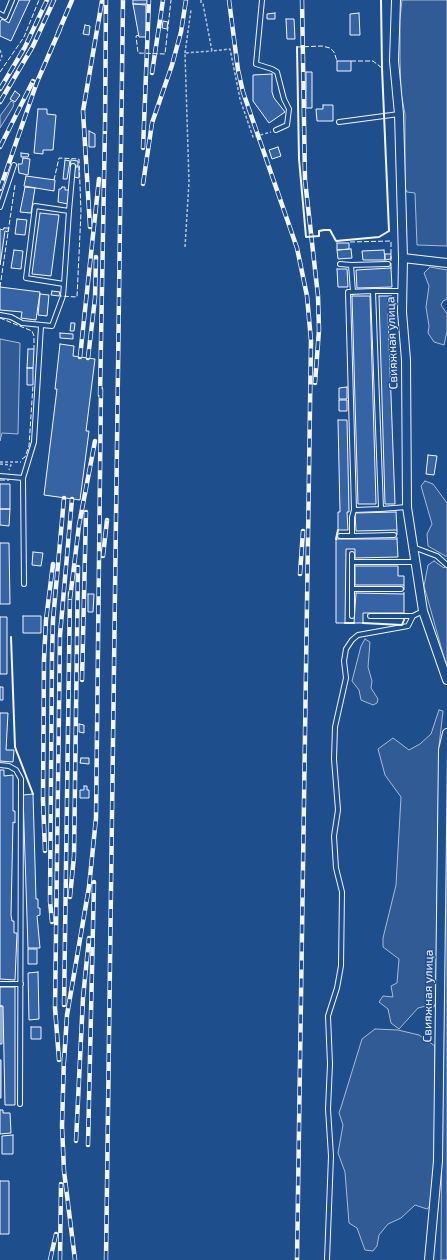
<!DOCTYPE html>
<meta charset="utf-8">
<style>
body{margin:0}
canvas{display:block;background:#1f4e8c}
</style>
<canvas width="447" height="1260"></canvas>
<script>
const g = document.querySelector('canvas').getContext('2d');
g.lineJoin = 'round';
function paint(path, color) { g.fillStyle = color; g.fill(path, 'evenodd'); }
const poly = rows => new Path2D(rows.map(r => 'M' + r).join(''));
function strokePath(path, color, width, dash) { g.strokeStyle = color; g.lineWidth = width; g.lineCap = dash ? 'butt' : 'round'; g.setLineDash(dash || []); g.stroke(path); }
function label(font, color, halo, rows, align = 'center') {
  g.font = font + ' "Exo 2",sans-serif'; g.lineWidth = 3; g.setLineDash([]); g.textBaseline = 'middle'; g.strokeStyle = halo; g.fillStyle = color; for (const [text, x, y, turn = 0] of rows) {
    g.save(); g.translate(x, y); g.rotate((+turn || 0) * Math.PI / 180); g.textAlign = isNaN(turn) ? turn : align; if (halo) g.strokeText(text, 0, 0); g.fillText(text, 0, 0); g.restore();
  }
}
const built = poly([
 [402,0,447,0,447,246,417,245,415,193,407,192,405,188,405,114,401,93,400,59,400,19,402,0],
 [11,101,14,103,13,107,0,128,0,116,11,101],
 [430,267,447,270,447,299,443,301,441,305,447,314,447,331,444,345,434,342,428,333,429,326,426,307,429,286,424,273,430,267],
 [0,339,20,343,18,434,2,433,0,441,0,339],
 [425,481,433,484,447,503,447,557,428,546,427,534,432,524,421,486,425,481],
 [434,561,444,568,447,565,447,668,424,586,428,565,434,561],
 [365,639,370,642,368,667,372,681,371,688,378,699,377,703,373,705,361,700,359,690,352,681,361,646,365,639],
 [439,710,443,711,439,746,436,1002,434,1007,426,1006,418,1008,399,1029,391,1023,388,1009,379,1002,383,996,393,997,391,986,397,983,399,959,383,947,383,938,396,885,401,797,385,775,378,749,393,738,409,750,420,744,431,734,439,710],
 [447,738,447,1260,441,1260,443,905,447,738],
 [375,1029,398,1030,419,1035,435,1046,434,1203,427,1209,415,1205,401,1218,388,1224,379,1235,377,1246,373,1251,365,1250,357,1228,349,1223,345,1172,338,1153,343,1125,339,1113,342,1104,362,1039,375,1029]
]);
const building = poly([
 [19,0,30,0,11,41,0,36,0,22,2,19,9,23,19,0],
 [133,0,147,0,147,4,133,4,133,0],
 [133,4,146,5,146,37,139,37,133,4],
 [275,13,275,19,267,19,267,14,275,13],
 [359,13,360,35,350,35,350,14,359,13],
 [286,19,294,19,295,39,287,39,286,19],
 [163,21,168,22,167,29,162,28,163,21],
 [85,25,90,26,89,35,83,34,85,25],
 [337,61,351,61,351,71,337,71,337,61],
 [306,72,312,72,312,108,306,108,306,72],
 [272,74,272,92,274,98,285,112,269,123,253,101,253,75,272,74],
 [15,91,20,95,15,102,10,99,15,91],
 [323,105,333,105,333,121,317,121,316,109,323,109,323,105],
 [38,109,47,109,47,114,56,115,53,150,43,150,43,154,34,153,38,109],
 [89,131,95,134,95,147,89,147,89,131],
 [278,147,281,156,272,159,269,150,278,147],
 [21,153,29,154,28,157,21,157,21,153],
 [23,158,30,159,28,175,19,173,18,164,22,164,23,158],
 [65,160,70,161,67,179,63,179,65,160],
 [71,160,78,161,78,166,70,166,71,160],
 [75,167,79,167,79,178,74,177,75,167],
 [26,176,55,180,54,191,24,186,26,176],
 [25,187,35,188,31,213,20,212,25,187],
 [62,187,65,187,65,190,70,190,68,204,58,202,59,189,61,189,62,187],
 [40,213,59,215,51,276,32,274,40,213],
 [17,219,27,220,25,235,15,234,17,219],
 [4,228,9,228,8,232,5,231,0,265,0,229,3,230,4,228],
 [337,243,349,243,349,249,337,250,337,243],
 [351,249,352,258,338,259,337,250,351,249],
 [14,250,23,251,21,269,11,268,14,250],
 [384,250,385,260,363,260,362,251,384,250],
 [385,254,391,254,391,259,385,260,385,254],
 [391,268,392,287,357,288,356,270,391,268],
 [337,269,347,269,348,287,338,287,337,269],
 [0,287,40,292,36,320,21,318,22,312,0,310,0,287],
 [52,291,60,292,59,296,51,295,52,291],
 [40,294,49,295,47,316,38,315,40,294],
 [352,296,370,296,376,504,358,504,352,296],
 [379,296,392,296,392,301,388,302,388,307,393,307,393,314,388,314,395,504,385,504,379,296],
 [71,323,75,323,74,331,70,331,71,323],
 [60,333,73,334,73,339,60,338,60,333],
 [60,344,74,346,73,356,95,359,86,431,89,431,80,500,44,495,57,389,55,389,60,344],
 [28,349,34,349,33,368,27,368,28,349],
 [27,368,33,368,33,385,27,385,27,368],
 [347,387,347,399,339,399,339,388,347,387],
 [339,400,347,400,347,411,339,411,339,400],
 [338,420,347,420,349,512,347,512,348,530,338,530,338,512,340,512,338,420],
 [428,455,437,456,434,475,426,474,428,455],
 [0,484,10,484,10,509,0,509,0,484],
 [0,509,10,509,9,526,0,525,0,509],
 [396,512,397,530,356,531,355,513,396,512],
 [336,539,397,539,398,557,355,558,355,549,346,549,345,623,336,623,336,539],
 [0,543,9,543,10,604,0,604,0,543],
 [33,552,43,553,41,566,32,565,33,552],
 [355,566,398,566,398,576,404,576,404,585,355,585,355,566],
 [356,593,404,594,404,613,363,613,363,623,354,623,356,593],
 [88,594,94,594,93,612,88,612,88,594],
 [23,616,41,616,41,633,23,633,23,616],
 [0,617,7,617,7,674,0,674,0,617],
 [0,687,3,687,3,700,0,700,0,687],
 [0,713,8,713,6,750,14,750,13,762,0,761,0,713],
 [79,724,84,725,84,733,79,732,79,724],
 [81,758,89,758,89,764,80,763,81,758],
 [0,770,4,770,4,776,13,775,13,811,15,811,15,823,13,822,11,915,12,921,14,921,14,933,17,933,15,980,0,979,0,770],
 [84,786,87,786,87,790,89,790,89,798,80,798,80,790,84,790,84,786],
 [33,794,36,899,38,899,38,908,40,908,40,915,37,916,40,948,28,948,23,795,33,794],
 [28,949,37,949,37,964,28,964,28,949],
 [38,972,39,1019,29,1020,28,973,38,972],
 [0,987,15,987,15,1105,5,1105,3,1006,0,1006,0,987],
 [0,1006,2,1006,2,1044,0,1044,0,1006],
 [31,1027,41,1027,41,1039,31,1039,31,1027],
 [0,1060,1,1060,1,1098,0,1098,0,1060],
 [0,1110,3,1110,3,1113,10,1113,11,1133,0,1134,0,1110],
 [13,1135,13,1154,2,1154,2,1136,13,1135],
 [0,1181,9,1181,9,1234,0,1234,0,1181]
]);
const path = poly([
 [201,0,201,3,203,4,212,51,230,49,240,99,253,137,271,132],
 [0,50,2,56,0,61],
 [185,53,191,10],
 [185,247,189,182,185,53,212,51],
 [0,462,21,462],
 [0,464,11,465,9,470]
]);
const service = poly([
 [262,0,256,64,272,69,277,72,284,99,289,109,287,125,276,130],
 [0,14,5,17,12,0],
 [339,122,399,114],
 [0,207,14,165],
 [69,211,73,166],
 [340,264,351,265],
 [373,291,348,292,354,510,381,509],
 [402,291,373,291,381,509,407,507],
 [353,292,351,265,388,264],
 [0,315,11,317,22,323,52,326,63,296,64,284,69,211,35,206,26,278,64,284],
 [0,476,23,478],
 [354,510,352,517,352,536,394,535],
 [340,536,352,536],
 [413,547,437,556,447,565],
 [352,562,352,554],
 [24,584,23,478,34,442,41,326],
 [352,589,401,589],
 [352,616,352,562,415,562],
 [370,616,413,616,423,611],
 [0,765,9,766,16,770,21,779,20,1104],
 [0,984,21,984],
 [327,1260,331,1156,328,1109,330,1064,328,1016,337,988,341,966,342,892,336,868,334,836,338,810,334,759,335,727,346,678,344,661,346,649,352,640,358,635,408,626,413,616]
]);
const minor = poly([
 [396,0,394,61,399,114,403,258,402,312,406,360,407,507,423,611,447,680],
 [403,258,447,263],
 [429,1260,438,1161,443,750,447,733]
]);
const rail = poly([
 [229,0,238,70,243,92,297,248,307,296,311,341,297,1260],
 [302,0,305,180,318,296,319,330,315,383],
 [58,33,72,0],
 [152,73,163,0],
 [0,89,25,47,47,0],
 [0,102,33,46,54,0],
 [105,131,106,0],
 [0,147,33,81],
 [143,148,149,0],
 [143,184,152,123,172,65,181,32,186,0],
 [0,189,37,82,60,29],
 [90,227,83,111,102,1],
 [80,357,99,179],
 [88,358,95,298,96,257],
 [100,395,105,126],
 [103,556,107,520],
 [300,574,303,531],
 [70,599,79,525,95,441],
 [82,680,86,512],
 [45,851,43,800,44,659,46,620,53,564],
 [70,897,74,856,78,567],
 [52,922,50,901,52,654,53,620,64,498],
 [64,1005,70,593],
 [64,1057,62,1126,64,1171,75,1260],
 [59,1060,55,1008,60,635,72,499],
 [64,1062,67,1015,89,887,96,818,101,389],
 [76,1141,83,998,89,938],
 [88,1145,94,882],
 [50,1260,56,1234],
 [60,1260,61,1184],
 [106,1260,123,0]
]);
const fence = poly([
 [139,35,136,36,138,53,165,54,171,0],
 [297,47,322,46,330,48,334,52,337,61],
 [351,61,373,61,382,68],
 [0,72,24,37,39,0],
 [54,180,59,158,79,159,81,212,77,297,60,296],
 [350,242,391,241,391,268],
 [0,287,15,185],
 [0,318,32,331,34,336,34,349],
 [22,459,25,457,29,446,33,385],
 [0,480,9,480],
 [397,530,397,539],
 [404,585,404,594]
]);
const wall = poly([
 [297,47,299,159,306,237,319,236,319,231,324,230,330,230,336,241,379,237,389,231,382,68,381,0],
 [336,539,338,530],
 [345,623,354,623],
 [363,623,402,625,404,620],
 [11,637,15,747,33,794]
]);
const streetNames = [
 ["Свияжная улица",392,343,-92],
 ["Свияжная улица",428,996,-89]
];
paint(built, '#305b95');
strokePath(built, '#a8bbd7', 1);
paint(building, '#3563a3');
strokePath(building, '#f2f6ff', 1);
strokePath(service, '#f2f6ff', 6);
strokePath(minor, '#f2f6ff', 10);
strokePath(path, '#b3c4dc', 1.5, [3, 2]);
strokePath(service, '#1f4e8c', 4);
strokePath(minor, '#1f4e8c', 8);
strokePath(rail, '#f2f6ff', 4.5);
strokePath(rail, '#1f4e8c', 3, [9]);
strokePath(fence, '#f2f6ff', 1, [5, 2]);
strokePath(wall, '#f2f6ff', 2);
label('12px', '#f2f6ff', '#1f4e8c', streetNames);
</script>
